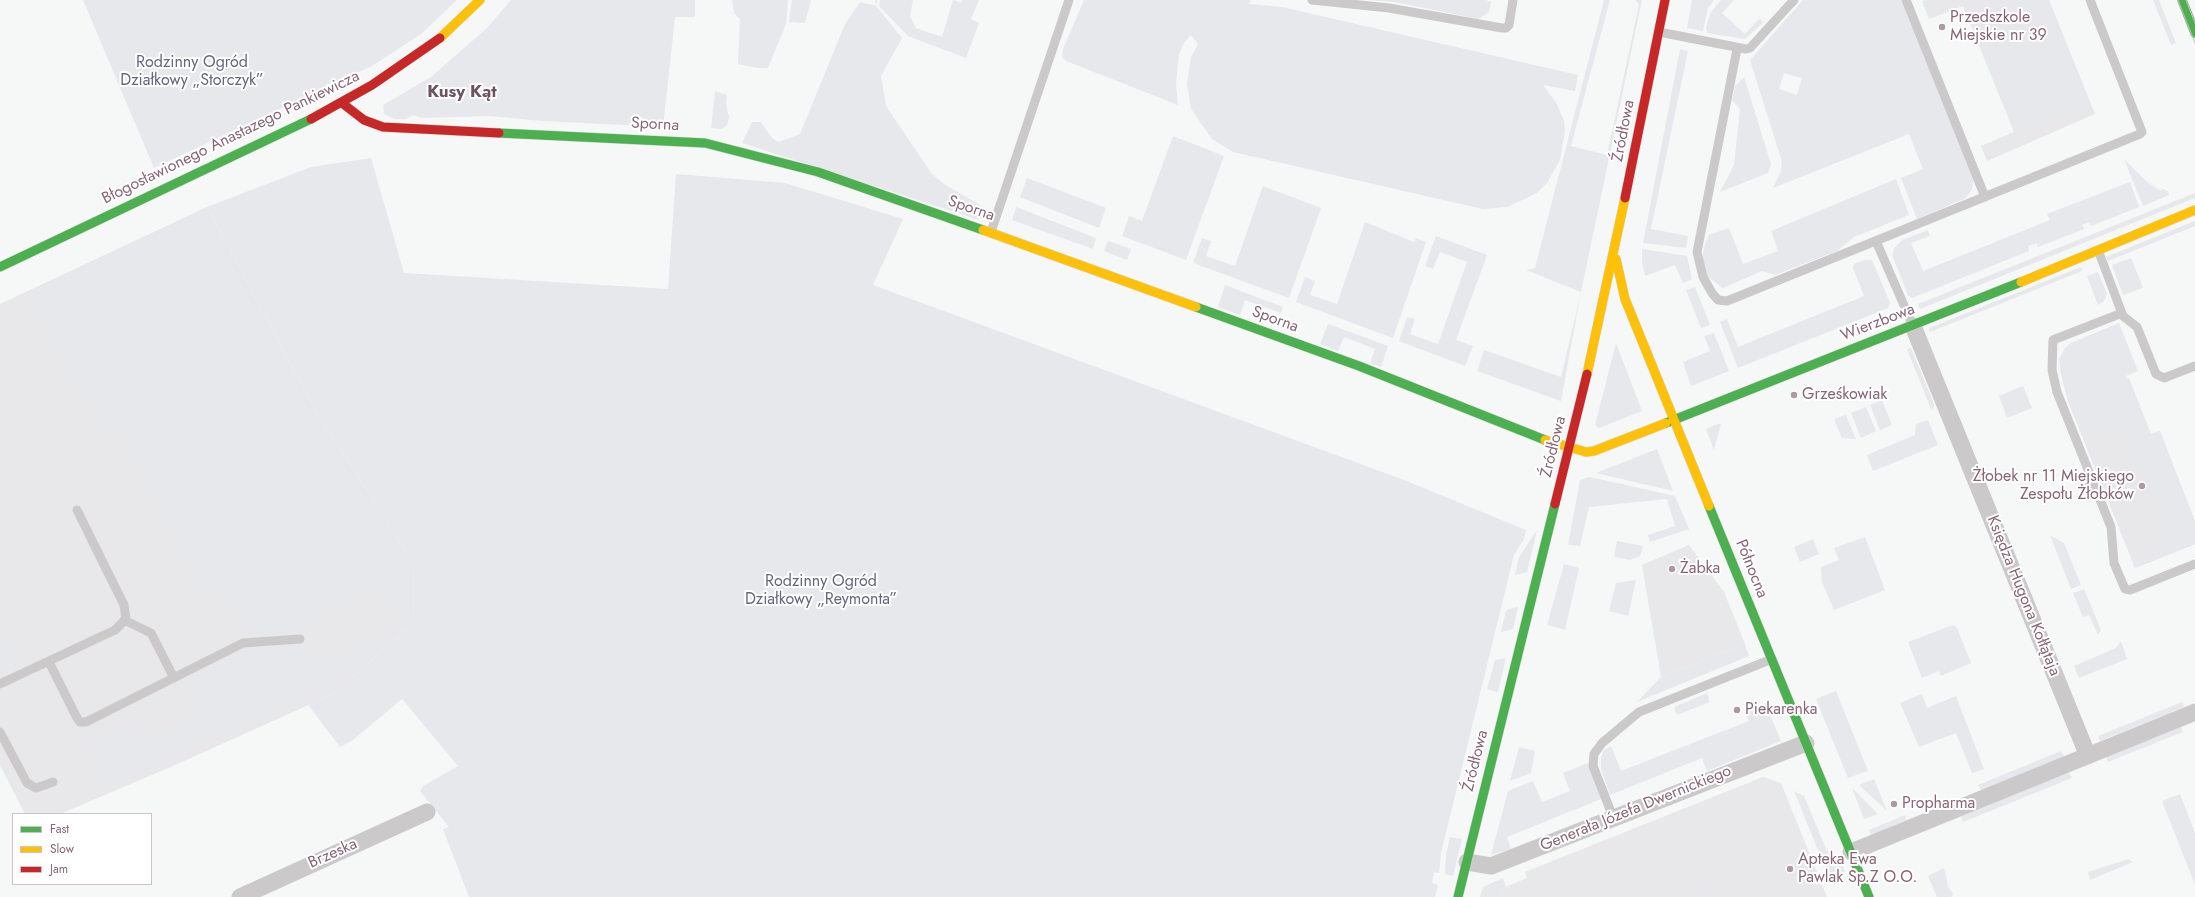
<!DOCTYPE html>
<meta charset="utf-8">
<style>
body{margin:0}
#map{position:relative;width:2195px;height:897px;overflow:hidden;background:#f6f7f7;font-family:Jost,sans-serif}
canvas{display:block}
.legend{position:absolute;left:12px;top:813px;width:140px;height:72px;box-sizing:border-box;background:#fff;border:1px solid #d0c1c8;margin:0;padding:5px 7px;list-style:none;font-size:12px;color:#896575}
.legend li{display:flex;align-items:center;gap:8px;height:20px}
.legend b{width:20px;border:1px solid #d0c1c8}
</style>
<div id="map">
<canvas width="2195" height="897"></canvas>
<ul class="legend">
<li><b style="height:5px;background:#4caf50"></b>Fast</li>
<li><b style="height:5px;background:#ffc107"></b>Slow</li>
<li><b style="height:5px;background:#c62828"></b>Jam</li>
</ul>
</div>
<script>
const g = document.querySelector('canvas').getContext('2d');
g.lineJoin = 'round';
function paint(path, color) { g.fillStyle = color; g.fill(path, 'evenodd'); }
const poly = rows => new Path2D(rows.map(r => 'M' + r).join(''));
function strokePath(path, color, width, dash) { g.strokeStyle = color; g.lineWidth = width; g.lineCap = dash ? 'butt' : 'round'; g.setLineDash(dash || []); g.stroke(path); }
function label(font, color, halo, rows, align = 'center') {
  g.font = font + ' Jost,sans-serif'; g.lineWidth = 4; g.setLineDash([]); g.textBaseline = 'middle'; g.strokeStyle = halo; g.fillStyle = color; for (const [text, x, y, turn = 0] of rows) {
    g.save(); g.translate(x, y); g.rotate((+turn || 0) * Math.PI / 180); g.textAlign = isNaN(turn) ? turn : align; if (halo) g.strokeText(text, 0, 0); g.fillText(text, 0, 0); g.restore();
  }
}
const built = poly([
 [1925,0,2049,0,2095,114,1987,161,1981,146,2014,132,1963,6,1929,19,1922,1],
 [207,207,314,408,413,562,414,623,333,694,173,766,60,814,25,814,0,765,0,304],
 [2129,378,2151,434,2160,431,2195,521,2195,544,2135,568,2068,401],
 [1689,545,1724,592,1745,644,1661,677,1642,565],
 [1763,777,1781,783,1827,897,1501,897,1503,888,1527,878,1525,872]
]);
const green = poly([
 [83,0,457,0,421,34,372,66,154,168],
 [511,0,695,0,695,17,675,17,663,127,542,121,489,116,422,118,413,115,406,119,395,119,384,114,383,105,431,77,488,27],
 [732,0,788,0,786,24,768,68,758,68,738,64,740,19,734,13],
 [792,0,811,0,805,23,789,22],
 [875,0,877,0,876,6,902,38,881,76,886,106,932,174,944,184,985,208,988,212,984,216,976,219,742,143,752,122,761,122,772,138,779,142,800,134,845,24,860,2,876,6],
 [880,0,913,0,910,16,916,28,942,37,953,0,961,3,962,0,979,0,971,19,979,23,966,58,908,36,879,6],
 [1084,0,1250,0,1249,4,1282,7,1578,75,1575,91,1543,85,1557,104,1564,121,1565,131,1560,160,1547,183,1537,193,1507,207,1483,209,1233,152,1212,139,1191,109,1187,84,1191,57,1198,44,1191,35,1184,43,1179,54,1176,83,1178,105,1066,61,1062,57,1063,49],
 [1370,0,1486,0,1491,2,1489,12,1478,19,1395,2],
 [1604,0,1610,0,1571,146,1607,155,1639,5,1636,0,1642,0,1581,292,1561,401,1477,371,1484,350,1561,377,1581,292,1526,270,1535,268],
 [1692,0,1714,0,1708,8,1703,31,1687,28],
 [1721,0,1734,0,1722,13,1745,34,1759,19,1764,22,1745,39,1707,33,1706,27,1711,12],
 [1803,0,1901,0,1973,179,1972,189,1966,198,1917,219,1901,178,1923,169,1909,134,1773,188,1781,171,1782,162,1750,60],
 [1784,73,1802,78,1797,95,1779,89],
 [2049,0,2090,104,2023,131,1971,1],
 [2153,0,2159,0,2176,43,2171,45],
 [1680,49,1688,51,1651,229,1688,236,1686,248,1643,243],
 [1744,77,1771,164,1768,173,1720,192,1734,165,1740,109,1732,100,1735,86],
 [715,91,727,95,726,104,729,117,727,125,722,129,711,128],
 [1173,136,1224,156,1186,260,1122,236,1129,216,1142,221],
 [371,158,404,273,668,289,676,174,785,183,903,219,873,285,1404,480,1526,530,1524,539,1514,555,1441,853,1439,873,1434,872,1432,883,1438,885,1435,897,469,897,443,829,449,827,420,791,423,786,458,766,402,699,353,740,340,747,308,705,333,694,414,623,413,562,314,408,207,207,311,167],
 [2124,159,2147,182,2161,191,2162,189,2168,191,2169,195,2143,206],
 [1027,178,1106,208,1099,228,1020,197],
 [1896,179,1909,215,1854,237,1837,251,1775,275,1762,271,1723,288,1708,277,1705,271,1702,259,1705,244,1709,235,1729,228,1743,264,1778,251,1771,231],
 [2130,182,2139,207,2091,226,2089,222,2082,225,2084,229,2038,247,2037,243,2028,246,2029,251,1912,298,1908,295,1892,255,1895,247,1902,240,1928,230,1930,236,1911,243,1923,271,2050,220,2047,214],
 [1263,186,1321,208,1289,298,1193,263,1202,238,1211,241,1206,256,1235,266],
 [2195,193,2195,198,1920,309,1918,304],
 [1016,207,1096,238,1093,249,1012,220],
 [206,211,312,411,410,564,412,620,323,686,103,786,85,747,134,722,143,741,202,713,186,681,250,649,302,643,316,670,403,626,381,583,294,628,297,634,249,634,224,587,205,595,117,421,100,428,31,296],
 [2195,221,2195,226,2108,261,2106,257],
 [1365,222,1414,242,1416,238,1426,242,1393,338,1296,302,1305,277,1315,281,1310,295,1337,304],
 [1436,236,1487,255,1456,340,1473,346,1465,366,1399,341,1407,317,1415,319,1410,334,1438,344,1467,262,1440,252,1433,269,1425,266],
 [1108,241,1131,249,1127,260,1104,251],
 [1642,249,1687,256,1692,279,1683,283,1675,265,1645,276,1642,262],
 [2131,258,2143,288,2123,295,2112,265],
 [1864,260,1871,260,1873,262,1890,303,1888,308,1738,368,1720,322,1727,319,1738,347,1864,296,1853,268,1854,264],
 [2081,267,2082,271,1930,332,1929,328],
 [2098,272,2107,294,2104,301,2098,305,2087,276],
 [1225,285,1283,307,1281,313,1245,300,1240,315,1218,307],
 [1695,287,1710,325,1701,328,1686,290],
 [2119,323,2138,371,2126,376,2151,434,2160,431,2195,523,2195,544,2135,568,2133,564,2151,557,2149,552,2169,543,2121,422,2100,430,2098,426,2081,432,2068,401,2061,375,2059,359,2065,348,2071,343],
 [1328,324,1388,346,1381,367,1370,363,1375,349,1344,337,1338,351,1320,344],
 [1714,333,1729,371,1691,386,1683,362,1710,351,1704,336],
 [1616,343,1642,411,1599,428,1595,425],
 [1911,348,1934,404,1934,407,1931,409,1907,349],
 [2023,386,2032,408,2007,418,1999,396],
 [1882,400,1892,425,1880,430,1870,405],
 [1866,407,1876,431,1861,438,1851,413],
 [1846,415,1856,439,1842,438,1834,419],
 [1928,420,1938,445,1873,471,1867,455,1915,435,1916,424],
 [1718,424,1721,424,1714,450,1706,429],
 [1657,449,1673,491,1596,473],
 [1590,477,1675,496,1689,529,1650,542,1648,535,1675,526,1667,499,1589,507,1580,546,1568,545,1580,480],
 [1537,530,1527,572,1515,575,1519,557],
 [2050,535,2064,543,2081,585,2071,589],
 [1865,537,1885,590,1834,610,1822,582,1821,567,1839,560,1834,548],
 [1813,539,1819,554,1800,562,1794,547],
 [1617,541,1643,546,1640,556,1630,560,1614,557],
 [1564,564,1579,568,1565,630,1547,625],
 [1636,580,1628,616,1609,611,1616,583],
 [2084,589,2101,630,2098,635,2089,615,2083,617,2073,593],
 [1518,607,1513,629,1501,632,1506,610],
 [1953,625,1957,628,1971,663,1941,676,1939,671,1922,678,1908,642],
 [5,631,19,661,14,667,0,674,0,634],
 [2121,641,2127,659,2079,678,2074,666,2116,648],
 [1745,644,1749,656,1637,702,1661,677],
 [1506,658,1498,692,1487,689,1495,660],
 [1836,691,1868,771,1848,778,1816,699],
 [1707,693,1710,702,1677,715,1674,707],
 [1922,694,1927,708,1956,696,1984,769,1972,773,1956,733,1919,747,1900,703],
 [2182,702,2184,707,2100,741,2098,736],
 [1765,703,1781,741,1707,771,1702,758,1610,795,1601,769,1601,759,1603,751,1611,746,1621,771,1749,721,1745,712],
 [2181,727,2183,732,2108,762,2106,757],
 [1519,747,1535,751,1531,773,1510,781],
 [2061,751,2064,757,1981,791,1978,785],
 [1588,763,1601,799,1507,837,1511,849,1491,855,1508,791,1533,781,1542,802,1570,791,1563,773],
 [2069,772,2072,778,1963,822,1961,816],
 [1874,779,1887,811,1859,785],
 [1852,788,1878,814,1864,819],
 [1794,791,1804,796,1827,851,1839,856,1845,872,1832,877,1828,875],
 [2180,794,2195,833,2195,885,2162,801],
 [1905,815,1906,820,1871,835,1869,830],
 [1450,837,1462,839,1453,876,1445,874,1446,855],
 [2128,859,2133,862,2090,880,2088,872],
 [1944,868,1948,886,1953,894,1951,897,1937,897,1928,876],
 [1503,878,1506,887,1503,888,1501,897,1480,897,1483,887],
 [1718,886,1723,897,1693,897]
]);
const lane = poly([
 [1312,0,1389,8,1502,28,1506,28,1509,25,1513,0],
 [1906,0,1985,197],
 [1659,32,1746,49,1750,48,1794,0],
 [1737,49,1697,252,1703,277,1712,293,1718,300,1727,301,2140,134,2142,132,2090,0],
 [991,232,1069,0],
 [1876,241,1913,326],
 [2098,250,2123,316,2137,327,2156,374,2164,378,2195,366],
 [2122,313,2053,340,2052,370,2057,392,2111,527,2114,563,2125,589,2130,590,2195,564],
 [124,620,151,633,174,678],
 [49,662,77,718,80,722,86,722,243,643,300,639],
 [0,684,115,630,126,619,124,605,77,510],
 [0,732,27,783,36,788,53,782],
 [1613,817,1593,766,1594,754,1602,743,1639,712,1772,659]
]);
const street = poly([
 [1913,326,2088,756],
 [1851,852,2195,712],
 [1467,862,1491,866,1806,743],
 [240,897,427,812]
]);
const fast = poly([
 [2182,0,2195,33],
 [499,133,705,143,818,172,983,230],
 [0,267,311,119],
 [1196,307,1359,366,1545,440],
 [1666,423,2021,282],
 [1709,506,1869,897],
 [1458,897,1555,504]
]);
const slow = poly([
 [440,38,480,0],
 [983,230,1196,307],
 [1616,259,1625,299,1709,506],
 [2021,282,2195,210],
 [1587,374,1625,198],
 [1545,440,1586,452,1594,451,1666,423]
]);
const jam = poly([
 [342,103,364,120,383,127,499,133],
 [311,119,372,85,440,38],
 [1625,198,1665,0],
 [1555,504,1587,374]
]);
const tram = poly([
 [2178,0,2195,43],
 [2186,0,2195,23]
]);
const markers = [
 [1942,27,4,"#af98a2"],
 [1794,395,4,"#af98a2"],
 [2142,486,4,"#af98a2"],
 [1672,569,4,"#af98a2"],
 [1737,710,4,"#af98a2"],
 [1894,804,4,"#af98a2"],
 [1790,869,4,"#af98a2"]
];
const poiNames = [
 ["Przedszkole",1950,18],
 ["Miejskie nr 39",1950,36],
 ["Grześkowiak",1802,395],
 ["Żłobek nr 11 Miejskiego",2134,477,"right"],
 ["Zespołu Żłobków",2134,495,"right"],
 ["Żabka",1680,569],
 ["Piekarenka",1745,710],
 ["Propharma",1902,804],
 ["Apteka Ewa",1798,860],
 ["Pawlak Sp.Z O.O.",1798,878]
];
const parkNames = [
 ["Rodzinny Ogród",192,63],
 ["Działkowy „Storczyk”",192,81],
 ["Rodzinny Ogród",821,582],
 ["Działkowy „Reymonta”",821,600]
];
const streetNames = [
 ["Sporna",655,125,3],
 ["Źródłowa",1624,131,-79],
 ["Błogosławionego Anastazego Pankiewicza",231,138,-26],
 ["Sporna",971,209,19],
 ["Sporna",1275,320,20],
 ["Wierzbowa",1878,323,-21],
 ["Źródłowa",1554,447,-76],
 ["Północna",1751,569,68],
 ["Księdza Hugona Kołłątaja",2023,596,68],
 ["Źródłowa",1476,761,-76],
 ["Generała Józefa Dwernickiego",1636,809,-22],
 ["Brzeska",333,854,-24]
];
const neighbourhoodNames = [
 ["Kusy Kąt",462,93]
];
paint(built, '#e8e7e9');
paint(green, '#e6e8ec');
strokePath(fast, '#d5d3d4', 10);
strokePath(slow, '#d5d3d4', 10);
strokePath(jam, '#d5d3d4', 10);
strokePath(lane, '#ccc9cb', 9);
strokePath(street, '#ccc9cb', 17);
strokePath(fast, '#4caf50', 9);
strokePath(slow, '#ffc107', 9);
strokePath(jam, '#c62828', 9);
strokePath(tram, '#c4c1c2', 1);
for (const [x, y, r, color] of markers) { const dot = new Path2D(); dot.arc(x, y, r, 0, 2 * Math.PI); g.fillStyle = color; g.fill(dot); strokePath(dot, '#fff', 1.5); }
label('16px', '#896575', '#fff', poiNames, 'left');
label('16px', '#64677f', '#fff', parkNames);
label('16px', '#896575', '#fff', streetNames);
label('bold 17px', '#6d535f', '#fff', neighbourhoodNames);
</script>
